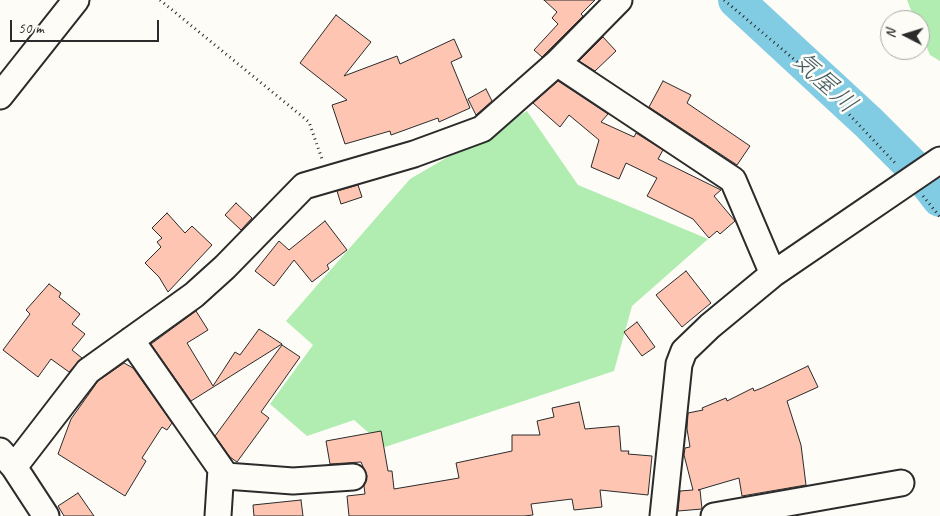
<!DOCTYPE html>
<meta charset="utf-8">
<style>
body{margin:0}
#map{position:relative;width:940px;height:516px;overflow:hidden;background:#fdfcf7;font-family:Caveat,sans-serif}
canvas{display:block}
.north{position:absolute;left:880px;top:10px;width:50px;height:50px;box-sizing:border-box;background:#fdfcf7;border:1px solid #a9a8a5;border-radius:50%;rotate:275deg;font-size:14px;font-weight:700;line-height:20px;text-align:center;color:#2b2b2b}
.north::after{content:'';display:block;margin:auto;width:18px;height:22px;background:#2b2b2b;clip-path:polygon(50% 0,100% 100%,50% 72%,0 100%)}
.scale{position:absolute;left:10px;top:20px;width:149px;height:22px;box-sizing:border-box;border:2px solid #2b2b2b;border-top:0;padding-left:6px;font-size:15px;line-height:18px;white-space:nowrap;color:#2b2b2b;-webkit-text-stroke:4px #fdfcf7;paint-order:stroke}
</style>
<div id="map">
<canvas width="940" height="516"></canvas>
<div class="north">N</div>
<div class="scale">50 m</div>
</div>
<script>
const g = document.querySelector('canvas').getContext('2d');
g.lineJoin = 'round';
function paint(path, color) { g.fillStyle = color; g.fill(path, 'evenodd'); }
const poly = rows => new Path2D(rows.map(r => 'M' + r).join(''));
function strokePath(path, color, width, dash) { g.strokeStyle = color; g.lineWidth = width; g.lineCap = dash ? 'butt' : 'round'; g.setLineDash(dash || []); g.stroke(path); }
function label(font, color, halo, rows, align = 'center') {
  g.font = font + ' Caveat,"Klee One",sans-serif'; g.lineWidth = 5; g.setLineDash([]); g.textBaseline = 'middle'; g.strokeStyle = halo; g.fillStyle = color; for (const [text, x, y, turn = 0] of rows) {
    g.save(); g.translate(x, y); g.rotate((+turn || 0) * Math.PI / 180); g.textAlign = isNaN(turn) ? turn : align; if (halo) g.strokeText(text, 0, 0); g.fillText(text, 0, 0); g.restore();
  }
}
const green = poly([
 [907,0,940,0,940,61,930,55,920,31,920,20,915,20],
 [527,111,578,185,708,239,632,306,614,371,385,447,354,420,307,436,270,404,313,345,286,321,410,179]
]);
const river = poly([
 [736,0,869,123,912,166],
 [927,182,940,199]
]);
const building = poly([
 [544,0,595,0,581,14,583,16,542,57,534,50,558,24,552,18,557,12,544,0],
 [336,15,371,42,344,76,397,56,400,64,454,39,462,57,451,62,470,108,439,122,438,118,391,135,390,131,345,144,332,105,347,100,300,63,336,15],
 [603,37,616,51,595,71,579,61,603,37],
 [558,81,608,114,601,122,634,137,636,133,663,150,658,159,721,190,714,196,735,221,720,234,717,231,709,238,693,219,647,196,657,178,626,163,619,179,591,167,599,140,569,115,560,127,533,103,558,81],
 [663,81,691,95,687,103,750,146,737,165,649,107,663,81],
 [486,89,492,101,476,115,468,99,486,89],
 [358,185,362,197,341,204,337,191,358,185],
 [236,203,252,218,241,230,225,215,236,203],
 [167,213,185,233,192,226,212,245,168,292,159,277,145,263,161,247,157,242,162,238,152,228,167,213],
 [325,221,347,250,327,265,329,269,312,282,294,260,274,286,255,271,279,241,289,250,325,221],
 [686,271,711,303,682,327,656,295,686,271],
 [49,284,61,293,59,297,80,314,72,324,85,334,72,350,82,358,69,372,51,359,38,377,3,350,30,314,26,310,49,284],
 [196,311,208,330,187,343,213,386,235,352,240,355,259,329,282,344,191,401,151,344,196,311],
 [637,322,655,347,642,356,624,332,637,322],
 [282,345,300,357,261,412,269,418,237,462,230,457,215,436,282,345],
 [124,363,133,368,172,423,167,430,162,427,142,458,146,461,125,496,58,454,71,419,91,391,98,381,124,363],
 [808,366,818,387,787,401,801,445,806,485,742,496,739,478,698,490,700,490,702,509,678,511,680,491,693,490,684,455,685,448,690,447,687,429,688,413,703,410,702,408,726,398,727,401,753,388,754,391,762,388,808,366],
 [579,402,585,429,619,426,621,451,629,451,628,454,652,456,648,495,600,490,602,507,574,510,572,499,531,504,533,515,524,516,349,516,347,496,365,494,364,486,367,476,361,462,330,464,326,441,381,431,388,471,392,471,394,489,459,478,456,463,512,451,512,435,540,435,537,421,554,417,552,408,579,402],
 [78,493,94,516,64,516,58,506,78,493],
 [301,500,303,516,254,516,253,505,301,500]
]);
const path = poly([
 [160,0,309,122,322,159],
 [724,0,809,72,896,164],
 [923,196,940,217]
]);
const minor = poly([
 [557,63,733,180,773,274],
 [0,96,76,0],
 [131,340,226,476,293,481,353,477],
 [0,451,14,467,46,516],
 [14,467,88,371,194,295,225,267,304,186,414,154,482,129,557,63,619,0],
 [218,516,221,469],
 [663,516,679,364,684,351,710,326,773,274,940,160],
 [714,516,901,483]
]);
const waterNames = [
 ["気屋川",824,83,43]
];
paint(green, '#b1ecb0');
strokePath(river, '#82cce3', 36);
paint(building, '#fec6b2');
strokePath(building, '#2b2b2b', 1);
strokePath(minor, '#2b2b2b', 29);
strokePath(path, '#2b2b2b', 3, [1, 4]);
strokePath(minor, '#fdfcf7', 25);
label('italic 26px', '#455b62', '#fdfcf7', waterNames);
</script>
